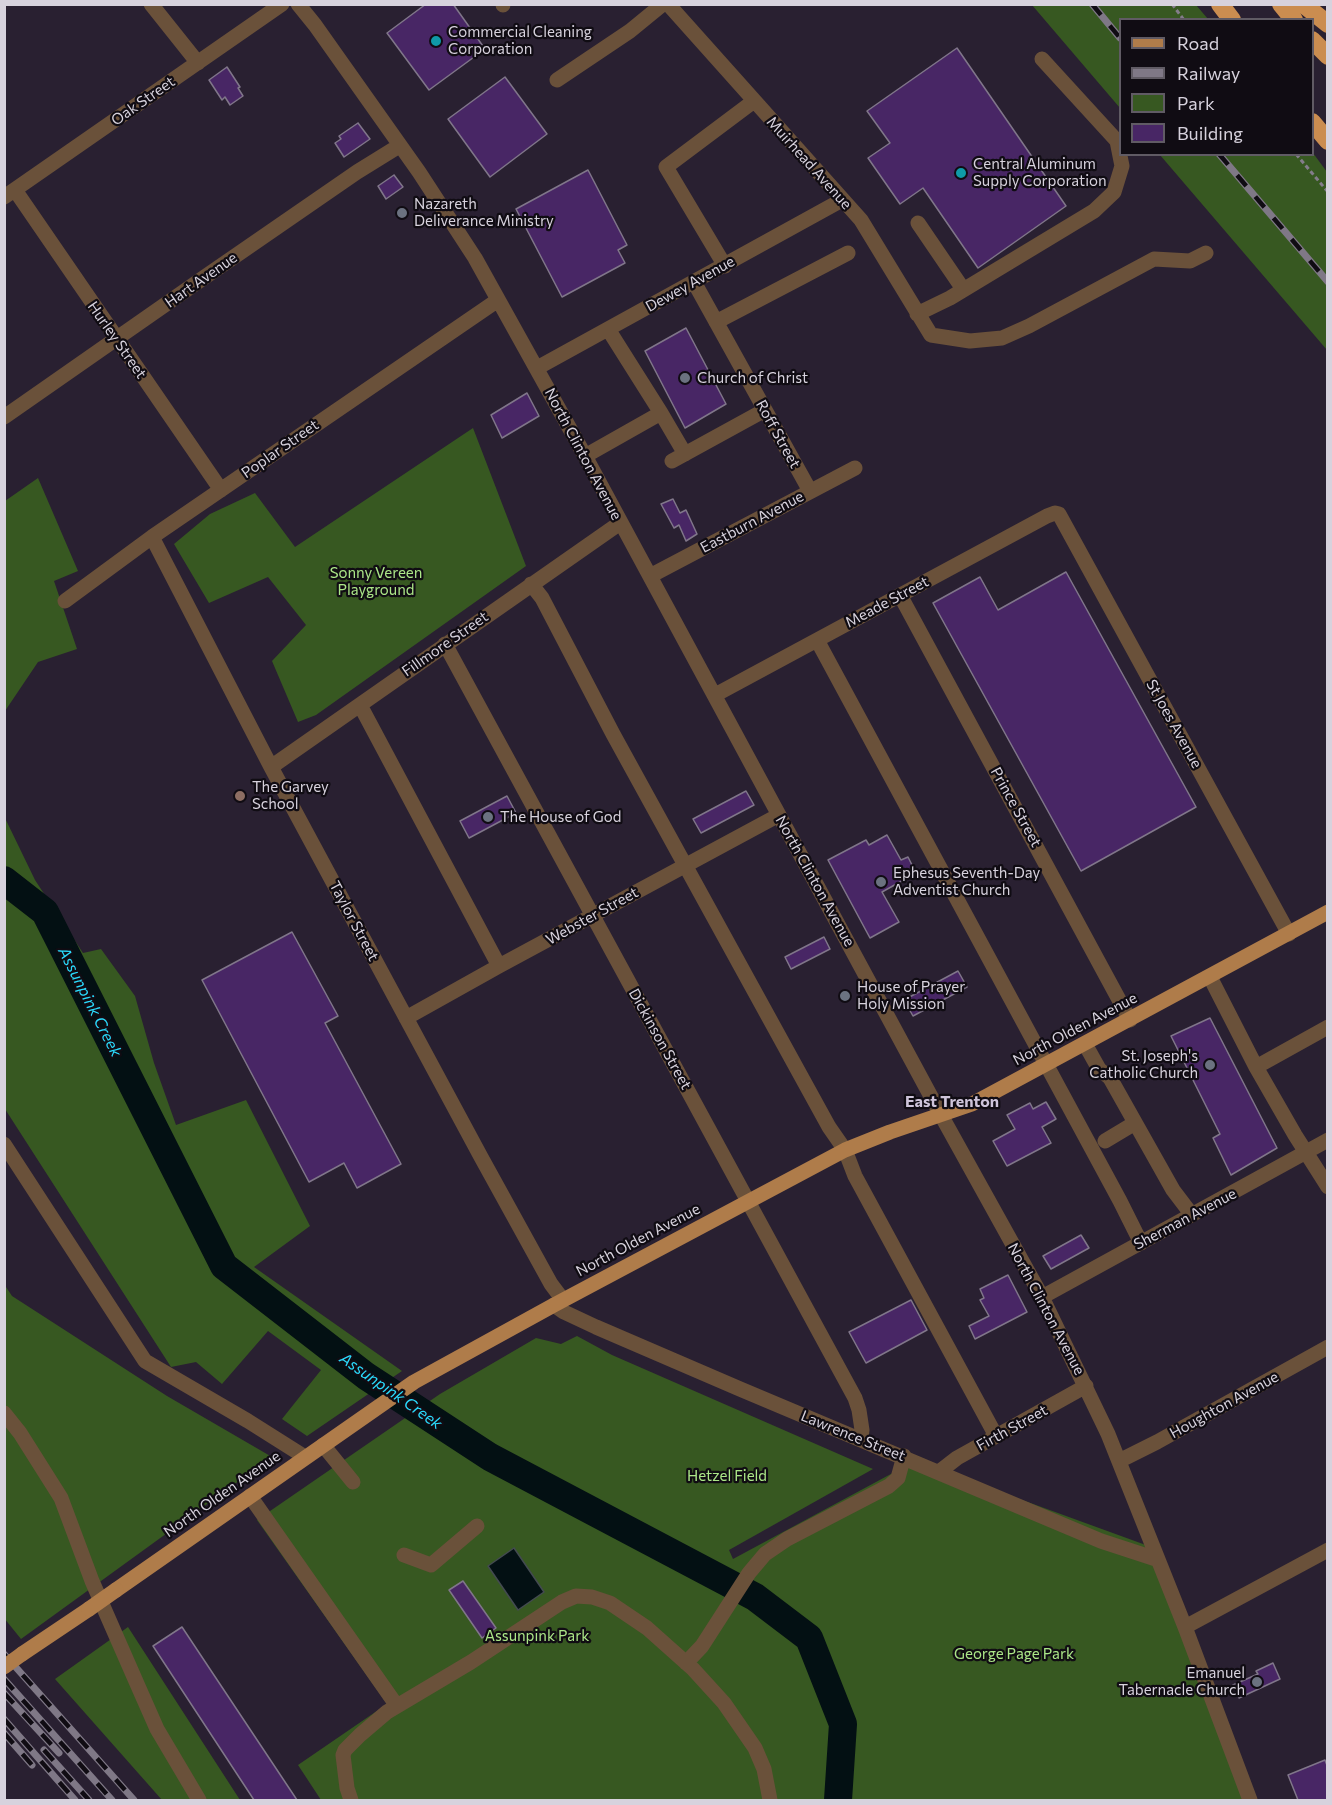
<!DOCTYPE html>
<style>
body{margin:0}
#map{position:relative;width:1332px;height:1805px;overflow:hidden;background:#292031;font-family:Commissioner,sans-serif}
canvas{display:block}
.frame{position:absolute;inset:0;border:6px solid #d7d2dd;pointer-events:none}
.legend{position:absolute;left:1119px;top:18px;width:195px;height:138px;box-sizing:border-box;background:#100c13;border:2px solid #605b64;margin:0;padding:8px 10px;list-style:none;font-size:18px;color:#d7d2dd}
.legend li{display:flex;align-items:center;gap:12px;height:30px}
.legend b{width:30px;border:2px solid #605b64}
</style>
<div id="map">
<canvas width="1332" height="1805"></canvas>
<div class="frame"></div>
<ul class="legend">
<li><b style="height:8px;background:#af7c4a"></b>Road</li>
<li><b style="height:8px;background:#7f7886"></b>Railway</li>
<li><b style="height:16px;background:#375821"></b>Park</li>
<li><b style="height:16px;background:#482665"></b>Building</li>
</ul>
</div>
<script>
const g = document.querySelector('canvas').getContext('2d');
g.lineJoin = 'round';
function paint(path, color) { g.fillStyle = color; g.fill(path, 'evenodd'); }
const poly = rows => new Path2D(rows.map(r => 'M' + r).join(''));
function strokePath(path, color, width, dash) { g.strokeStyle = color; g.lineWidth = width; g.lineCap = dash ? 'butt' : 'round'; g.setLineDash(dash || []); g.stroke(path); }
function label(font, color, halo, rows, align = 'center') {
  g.font = font + ' Commissioner,sans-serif'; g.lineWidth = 4.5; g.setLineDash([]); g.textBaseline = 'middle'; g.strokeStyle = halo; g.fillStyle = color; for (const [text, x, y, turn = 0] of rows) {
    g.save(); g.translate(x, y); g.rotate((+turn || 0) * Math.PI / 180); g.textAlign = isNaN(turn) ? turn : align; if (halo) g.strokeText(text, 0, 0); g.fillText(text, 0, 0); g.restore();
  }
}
const green = poly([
 [1032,5,1196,5,1208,19,1120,20,1120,108],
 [1313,153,1327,172,1327,350,1160,155,1312,154],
 [473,428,526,566,316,715,298,722,272,661,306,625,268,577,209,603,174,544,210,514,255,493,295,547],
 [38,478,78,571,54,581,77,649,38,662,5,711,5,501],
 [4,816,35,880,83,953,101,949,135,996,154,1063,176,1125,246,1100,310,1226,254,1267,402,1371,307,1436,282,1419,321,1370,268,1331,222,1384,196,1362,171,1367,5,1109],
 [4,1284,12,1296,167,1396,272,1457,21,1639,4,1618],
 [577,1336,612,1355,873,1469,729,1550,733,1559,915,1461,1154,1548,1252,1800,321,1800,298,1765,387,1704,257,1520,440,1394,536,1338,561,1344],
 [128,1627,240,1800,162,1800,55,1679]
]);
const water = poly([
 [514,1548,544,1592,518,1610,488,1566,514,1548]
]);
const river = poly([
 [4,880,45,912,224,1266,366,1376,490,1457,755,1597,809,1638,843,1724,838,1800]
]);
const building = poly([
 [426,4,453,4,485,49,429,90,387,33,426,4],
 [957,48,1066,206,978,268,923,188,900,204,868,158,890,143,867,111,957,48],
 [227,67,240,87,238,88,243,96,230,105,225,97,222,100,209,80,227,67],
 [505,77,547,134,490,177,448,119,505,77],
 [358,123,370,139,344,157,335,143,341,139,339,136,358,123],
 [588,170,627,245,618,250,625,263,562,297,516,209,588,170],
 [394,175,403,187,386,199,378,186,394,175],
 [686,328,726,404,685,428,645,351,686,328],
 [527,393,539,416,502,438,491,415,527,393],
 [673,499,680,513,686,510,697,534,686,541,679,525,674,528,661,504,673,499],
 [1066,572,1196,807,1081,871,933,603,980,577,998,610,1066,572],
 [746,791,754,805,701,833,693,819,746,791],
 [507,796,516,813,469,838,460,821,507,796],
 [887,835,901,860,908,857,916,873,882,892,899,922,870,938,828,860,866,840,869,845,887,835],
 [292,932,338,1016,325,1023,401,1164,357,1188,344,1163,309,1182,202,980,292,932],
 [824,937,830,949,791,969,785,957,824,937],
 [958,971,967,987,913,1016,904,1000,958,971],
 [1210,1018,1277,1148,1231,1175,1213,1138,1220,1134,1171,1036,1210,1018],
 [1046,1102,1056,1119,1042,1127,1051,1143,1007,1166,993,1141,1015,1129,1007,1115,1030,1103,1033,1109,1046,1102],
 [1081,1235,1089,1248,1051,1269,1043,1256,1081,1235],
 [1008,1275,1027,1312,975,1339,969,1326,989,1316,980,1300,984,1298,980,1289,1008,1275],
 [911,1300,927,1330,866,1363,849,1332,911,1300],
 [463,1581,496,1628,482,1638,449,1590,463,1581],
 [182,1627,297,1800,254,1800,153,1646,182,1627],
 [1273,1663,1280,1679,1239,1698,1233,1685,1258,1674,1256,1671,1273,1663],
 [1325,1760,1328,1768,1328,1800,1298,1800,1288,1775,1325,1760]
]);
const path = poly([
 [1172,4,1184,20],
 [1296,154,1328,192]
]);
const minor = poly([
 [151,4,198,63],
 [298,4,315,25,419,172,475,258,585,456,941,1115,1042,1297,1108,1434,1185,1627,1250,1800],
 [668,4,861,220,931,335,970,341,1002,338,1029,326,1154,259,1190,261,1206,253],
 [503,5,503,4],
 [557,80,630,31,663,4],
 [15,190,221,490],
 [4,197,282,4],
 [918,223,963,289],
 [725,266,666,167,754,101],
 [694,282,810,491],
 [917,314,950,298,1094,211,1114,192,1122,166,1117,141,1042,59],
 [716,322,848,253],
 [537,368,842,200],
 [661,413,685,454],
 [4,417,199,281,357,172,399,146],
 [585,456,661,413,608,329],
 [672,461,765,410],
 [152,537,271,767,481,1157,551,1284,563,1300],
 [650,576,855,468],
 [531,584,542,598,613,734,829,1127,845,1150,855,1176,887,1235,996,1436],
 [900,595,1130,1020],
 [65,601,152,537,498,300],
 [817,640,1120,1201,1141,1243],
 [445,644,855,1398,859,1410,862,1430,861,1439],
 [715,695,1047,516,1055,513,1059,514,1289,934],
 [360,705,499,966],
 [271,767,620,523],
 [1210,977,1256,1067,1295,1135,1328,1187],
 [406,1018,499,966,779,815],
 [1085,1044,1099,1069,1110,1078,1173,1190,1192,1215],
 [1256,1067,1328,1027],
 [1105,1141,1135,1123],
 [4,1144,145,1361,248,1421,305,1457],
 [1042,1297,1328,1140],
 [554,1305,564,1312,596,1327,740,1389,1101,1541,1156,1559],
 [4,1413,20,1433,61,1498,92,1581,138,1686,157,1729,199,1800],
 [323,1445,353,1482],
 [1119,1461,1157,1442,1328,1347],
 [939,1472,957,1458,1086,1386],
 [250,1496,397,1706],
 [404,1555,431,1565,477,1526],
 [1185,1627,1328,1550],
 [686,1663,702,1646,749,1573,765,1554,787,1539,889,1486,898,1478,904,1456],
 [351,1800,347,1788,343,1755,345,1750,360,1735,387,1712,471,1662,562,1602,576,1596,592,1597,610,1603,647,1628,693,1669,724,1703,755,1748,764,1769,770,1800]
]);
const major = poly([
 [116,1590,414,1382,554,1305,845,1150,890,1132,972,1104,1328,912],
 [22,1654,89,1609]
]);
const highway = poly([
 [1220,4,1232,20],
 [1281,4,1294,20],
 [1303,4,1328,24],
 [1312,40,1328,56],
 [1312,122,1328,141]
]);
const rail = poly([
 [1092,4,1120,38],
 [1219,154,1328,282],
 [4,1654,134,1800],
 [4,1679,112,1800],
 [4,1693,59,1753],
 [4,1719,75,1800],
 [4,1733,32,1765],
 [44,1750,89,1800]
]);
const majorBridge = poly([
 [89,1609,116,1590],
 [4,1667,22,1654]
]);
const markers = [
 [436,41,6,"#0f9aa8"],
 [961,173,6,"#0f9aa8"],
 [402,213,6,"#6b7280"],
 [685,378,6,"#6b7280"],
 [240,796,6,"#8d6e63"],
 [488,817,6,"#6b7280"],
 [881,882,6,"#6b7280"],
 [845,996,6,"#6b7280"],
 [1210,1065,6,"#6b7280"],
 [1257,1682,6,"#6b7280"]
];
const poiNames = [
 ["Commercial Cleaning",448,32],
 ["Corporation",448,49],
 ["Central Aluminum",973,164],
 ["Supply Corporation",973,181],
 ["Nazareth",414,204],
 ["Deliverance Ministry",414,221],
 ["Church of Christ",697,378],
 ["The Garvey",252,787],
 ["School",252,804],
 ["The House of God",500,817],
 ["Ephesus Seventh-Day",893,873],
 ["Adventist Church",893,890],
 ["House of Prayer",857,987],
 ["Holy Mission",857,1004],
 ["St. Joseph's",1198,1056,"right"],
 ["Catholic Church",1198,1073,"right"],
 ["Emanuel",1245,1673,"right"],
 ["Tabernacle Church",1245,1690,"right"]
];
const streetNames = [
 ["Oak Street",143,101,-35],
 ["Muirhead Avenue",809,163,48],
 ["Hart Avenue",201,280,-35],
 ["Dewey Avenue",690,284,-29],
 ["Hurley Street",117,340,55],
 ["Roff Street",778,434,61],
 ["Poplar Street",280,449,-35],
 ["North Clinton Avenue",583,454,62],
 ["Eastburn Avenue",752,522,-28],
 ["Meade Street",887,602,-28],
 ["Fillmore Street",445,644,-35],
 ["St Joes Avenue",1174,724,61],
 ["Prince Street",1016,807,61],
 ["North Clinton Avenue",815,881,61],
 ["Webster Street",592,916,-29],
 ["Taylor Street",354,921,62],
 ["North Olden Avenue",1075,1029,-28],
 ["Dickinson Street",660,1039,61],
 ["Sherman Avenue",1185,1219,-28],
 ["North Olden Avenue",638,1240,-28],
 ["North Clinton Avenue",1046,1309,62],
 ["Houghton Avenue",1224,1405,-29],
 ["Firth Street",1012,1428,-29],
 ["Lawrence Street",853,1436,22],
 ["North Olden Avenue",222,1494,-35]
];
const parkNames = [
 ["Sonny Vereen",376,573],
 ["Playground",376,590],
 ["Hetzel Field",727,1476],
 ["Assunpink Park",537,1636],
 ["George Page Park",1014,1654]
];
const waterNames = [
 ["Assunpink Creek",90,1002,63],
 ["Assunpink Creek",391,1391,35]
];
const neighbourhoodNames = [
 ["East Trenton",952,1102]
];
paint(green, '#375821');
paint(water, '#031013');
strokePath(water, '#434a50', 1.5);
strokePath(river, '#031013', 28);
paint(building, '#482665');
strokePath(building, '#80768a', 1.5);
strokePath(path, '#847d8b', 3, [4.5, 3]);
strokePath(minor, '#6a513a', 15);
strokePath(major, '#af7c4a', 15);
strokePath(highway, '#cb8d50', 18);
strokePath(rail, '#7f7886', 7);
strokePath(rail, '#100c13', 4.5, [14]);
strokePath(majorBridge, '#af7c4a', 15);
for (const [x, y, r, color] of markers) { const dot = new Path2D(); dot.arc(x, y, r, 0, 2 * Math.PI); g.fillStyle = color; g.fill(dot); strokePath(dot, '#100c13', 2); }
label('15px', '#d7d2dd', '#100c13', poiNames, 'left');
label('15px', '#d7d2dd', '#100c13', streetNames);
label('15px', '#ace788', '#100c13', parkNames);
label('italic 16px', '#2adafc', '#100c13', waterNames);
label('bold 16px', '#cec4da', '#100c13', neighbourhoodNames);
</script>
